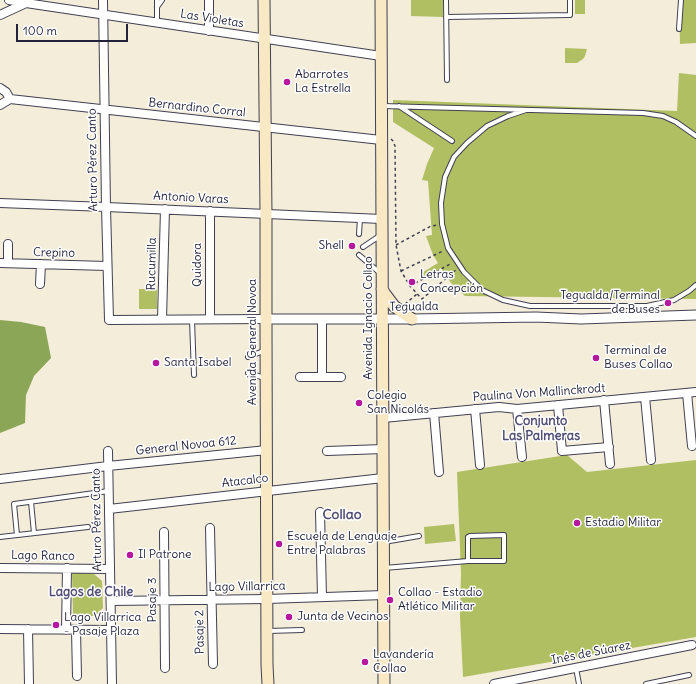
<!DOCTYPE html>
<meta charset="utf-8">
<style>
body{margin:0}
#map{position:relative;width:696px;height:684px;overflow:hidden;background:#f3edd9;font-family:Delius,sans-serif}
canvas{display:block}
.scale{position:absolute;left:16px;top:24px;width:112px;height:18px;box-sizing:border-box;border:2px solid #22223b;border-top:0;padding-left:5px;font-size:12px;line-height:14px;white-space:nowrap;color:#22223b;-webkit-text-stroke:3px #fff;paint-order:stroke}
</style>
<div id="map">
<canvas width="696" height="684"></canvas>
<div class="scale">100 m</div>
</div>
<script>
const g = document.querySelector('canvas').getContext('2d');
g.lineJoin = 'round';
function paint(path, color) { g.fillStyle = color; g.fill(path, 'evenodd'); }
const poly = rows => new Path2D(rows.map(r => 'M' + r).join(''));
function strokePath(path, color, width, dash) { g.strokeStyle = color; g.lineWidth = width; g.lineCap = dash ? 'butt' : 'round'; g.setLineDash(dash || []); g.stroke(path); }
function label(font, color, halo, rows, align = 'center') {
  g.font = font + ' Delius,sans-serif'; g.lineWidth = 3; g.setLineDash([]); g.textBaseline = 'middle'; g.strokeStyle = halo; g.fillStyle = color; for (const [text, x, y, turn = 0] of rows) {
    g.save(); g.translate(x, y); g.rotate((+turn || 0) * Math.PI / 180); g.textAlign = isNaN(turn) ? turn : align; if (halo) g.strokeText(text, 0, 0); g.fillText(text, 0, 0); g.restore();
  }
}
const green = poly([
 [411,0,443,0,443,17,411,16],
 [575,0,585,0,585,14,575,14],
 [679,0,696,0,696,43,680,44],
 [565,48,587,49,585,56,583,59,577,63,565,63],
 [679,73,696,75,696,299,465,296,451,283,441,268,423,279,420,274,438,263,433,255,426,236,432,235,428,181,422,180,427,164,434,148,393,122,393,100,677,111],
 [139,289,157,289,157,309,139,309],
 [567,455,587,472,696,460,696,637,463,677,460,617,461,573,457,472],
 [454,524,456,541,425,544,424,527],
 [72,572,94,574,102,581,103,608,95,616,73,616]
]);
const forest = poly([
 [0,320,21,322,45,327,51,358,34,376,26,395,25,423,0,433]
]);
const path = poly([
 [391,139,393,141,395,146,396,245,401,271,410,286,422,299,457,269],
 [396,245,431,226,437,225],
 [401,271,443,251],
 [410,286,452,263],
 [405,304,417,294]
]);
const service = poly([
 [446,0,447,80],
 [157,7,162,0],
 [446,17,570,15,570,0],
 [157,23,157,0],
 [679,29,681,0],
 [382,106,643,113,663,116,676,122,696,136],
 [399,106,452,141],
 [526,110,508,116,487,126,467,143,454,157,445,177,441,203,442,224,448,248,464,272,482,290,503,300,530,306,647,306,674,300,689,291,696,285],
 [359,234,360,218],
 [363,247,381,235],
 [359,255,380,273],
 [192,320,194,375],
 [248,357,266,350],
 [248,373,265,378],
 [31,502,34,533],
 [17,535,14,504,109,491],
 [0,537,88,527],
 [384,542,419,536],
 [384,568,468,561,504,561,504,535,470,536,468,537,468,561],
 [268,631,302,630],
 [576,668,579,684],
 [646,684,689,675]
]);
const minor = poly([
 [9,0,26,3,381,56],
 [103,0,106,207,109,320,266,319],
 [0,15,26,3],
 [209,31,209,0],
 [0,88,6,92,10,99],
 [0,105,10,99,381,140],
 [0,203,106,207,382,219],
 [210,211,210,319],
 [8,244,8,263],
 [0,263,107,266],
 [40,284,41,264],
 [162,319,165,209],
 [300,377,341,377],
 [322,377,322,319],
 [687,393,692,446],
 [645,397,651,460],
 [604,400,610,464],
 [558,405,562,451,609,447],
 [475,409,480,465],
 [517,409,522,457],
 [434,413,439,472],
 [383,418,499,407,517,409,696,392],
 [108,451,112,684],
 [327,451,383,449],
 [0,479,108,466,267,450],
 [109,509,383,478],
 [320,512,322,597],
 [210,528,213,664],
 [164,532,165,668],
 [0,568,110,569],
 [111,601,267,599,384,595],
 [0,629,111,630],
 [28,629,29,684],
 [66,630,67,568],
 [76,630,77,676],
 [494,684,692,645]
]);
const tertiary = poly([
 [266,319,412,319,536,317,581,319,696,315]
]);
const secondary = poly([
 [264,0,266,214,266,326,267,665,268,684],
 [381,0,384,684],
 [382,289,385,294,394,306,403,313,412,319]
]);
const markers = [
 [287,82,4,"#b5179e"],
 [352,246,4,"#b5179e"],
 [412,282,4,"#b5179e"],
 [668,303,4,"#b5179e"],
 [596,358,4,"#b5179e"],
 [156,363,4,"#b5179e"],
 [359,403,4,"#b5179e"],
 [577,523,4,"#b5179e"],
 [279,544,4,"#b5179e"],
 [130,555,4,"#b5179e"],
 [390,600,4,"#b5179e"],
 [289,617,4,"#b5179e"],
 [56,625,4,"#b5179e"],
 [365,662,4,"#b5179e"]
];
const streetNames = [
 ["Las Violetas",212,19,9],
 ["Bernardino Corral",197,108,6],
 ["Arturo Pérez Canto",93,160,-91],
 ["Antonio Varas",191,198,3],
 ["Crepino",54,253,1],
 ["Rucumilla",152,264,-89],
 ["Quidora",198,265,-90],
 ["Tegualda",414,307,-1],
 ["Avenida Ignacio Collao",369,318,-90],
 ["Avenida General Novoa",253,342,-90],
 ["Paulina Von Mallinckrodt",539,393,-4],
 ["General Novoa 612",186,446,-6],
 ["Atacalco",245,481,-7],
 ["Arturo Pérez Canto",97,520,-91],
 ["Lago Ranco",43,556,1],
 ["Lago Villarrica",247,587,-1],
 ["Pasaje 3",153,600,-90],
 ["Pasaje 2",200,632,-91],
 ["Inés de Súarez",591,653,-11]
];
const poiNames = [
 ["Abarrotes",295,75],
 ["La Estrella",295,89],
 ["Shell",344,246,"right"],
 ["Letras",420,275],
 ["Concepción",420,289],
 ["Tegualda/Terminal",660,296,"right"],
 ["de Buses",660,310,"right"],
 ["Terminal de",604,351],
 ["Buses Collao",604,365],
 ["Santa Isabel",164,363],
 ["Colegio",367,396],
 ["San Nicolás",367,410],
 ["Estadio Militar",585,523],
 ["Escuela de Lenguaje",287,537],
 ["Entre Palabras",287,551],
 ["Il Patrone",138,555],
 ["Collao - Estadio",398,593],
 ["Atlético Militar",398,607],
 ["Junta de Vecinos",297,617],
 ["Lago Villarrica",64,618],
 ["- Pasaje Plaza",64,632],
 ["Lavandería",373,655],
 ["Collao",373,669]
];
const neighbourhoodNames = [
 ["Conjunto",541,421],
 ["Las Palmeras",541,436],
 ["Lagos de Chile",91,592]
];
const quarterNames = [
 ["Collao",342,515]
];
paint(green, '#b0bf61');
paint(forest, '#8ca657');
strokePath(service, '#414053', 6);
strokePath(minor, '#414053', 10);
strokePath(tertiary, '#414053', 11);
strokePath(secondary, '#414053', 13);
strokePath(path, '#414053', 1.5, [3, 3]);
strokePath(service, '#fff', 4);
strokePath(minor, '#fff', 8);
strokePath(tertiary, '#fff', 9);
strokePath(secondary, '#f8e8c3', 11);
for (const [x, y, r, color] of markers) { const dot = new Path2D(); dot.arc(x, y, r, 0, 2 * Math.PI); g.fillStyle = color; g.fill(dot); strokePath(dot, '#fff', 1.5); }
label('12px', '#22223b', '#fff', streetNames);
label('12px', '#22223b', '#fff', poiNames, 'left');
label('bold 13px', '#524e75', '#fff', neighbourhoodNames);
label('bold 14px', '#524e75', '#fff', quarterNames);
</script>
